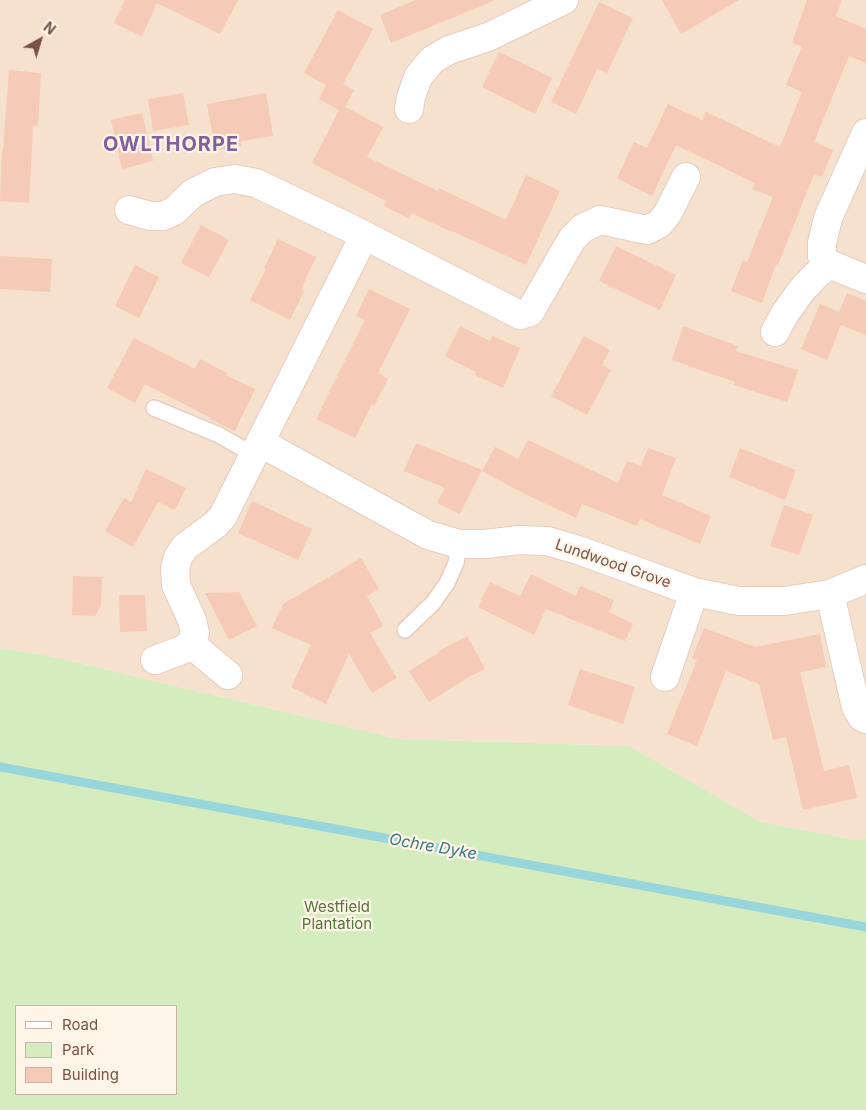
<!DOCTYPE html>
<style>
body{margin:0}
#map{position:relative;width:866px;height:1110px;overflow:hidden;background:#fef0e0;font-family:Inter,sans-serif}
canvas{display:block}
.legend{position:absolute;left:15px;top:1005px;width:162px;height:90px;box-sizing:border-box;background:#fff4e8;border:1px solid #c8b4a7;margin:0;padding:6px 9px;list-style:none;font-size:15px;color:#765346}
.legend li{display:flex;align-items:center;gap:10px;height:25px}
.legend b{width:25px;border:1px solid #c8b4a7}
.north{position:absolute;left:15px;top:15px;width:50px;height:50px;-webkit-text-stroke:4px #fff4e8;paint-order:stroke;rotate:39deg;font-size:14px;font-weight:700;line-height:20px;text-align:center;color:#765346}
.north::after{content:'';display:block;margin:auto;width:18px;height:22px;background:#765346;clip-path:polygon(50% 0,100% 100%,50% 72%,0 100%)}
</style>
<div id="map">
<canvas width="866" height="1110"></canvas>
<ul class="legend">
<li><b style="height:6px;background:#fff"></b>Road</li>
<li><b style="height:14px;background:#d4ecbe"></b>Park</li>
<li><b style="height:14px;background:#f5cab6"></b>Building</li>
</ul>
<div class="north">N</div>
</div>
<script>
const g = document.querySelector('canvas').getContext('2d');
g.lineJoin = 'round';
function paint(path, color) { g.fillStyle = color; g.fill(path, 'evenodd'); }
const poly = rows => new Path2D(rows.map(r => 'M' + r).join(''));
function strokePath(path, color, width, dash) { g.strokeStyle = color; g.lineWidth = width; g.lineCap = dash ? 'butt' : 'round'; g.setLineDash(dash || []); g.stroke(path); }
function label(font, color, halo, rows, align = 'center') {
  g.font = font + ' Inter,sans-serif'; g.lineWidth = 4.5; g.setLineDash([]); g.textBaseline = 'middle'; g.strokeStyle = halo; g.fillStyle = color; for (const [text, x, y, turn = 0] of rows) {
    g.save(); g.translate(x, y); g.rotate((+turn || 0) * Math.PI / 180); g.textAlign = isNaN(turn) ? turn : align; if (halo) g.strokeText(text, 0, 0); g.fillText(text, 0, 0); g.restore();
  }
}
const residential = poly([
 [0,0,866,0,866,839,856,840,761,822,629,746,398,739,45,655,0,648]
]);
const green = poly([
 [0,648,45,655,398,739,629,746,761,822,856,840,866,839,866,1110,0,1110],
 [16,1006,176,1006,176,1094,16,1094]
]);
const stream = poly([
 [0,767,866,927]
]);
const building = poly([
 [125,0,238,0,220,34,157,3,142,36,114,23],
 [416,0,493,0,493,1,391,43,380,15],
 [662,0,739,0,681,34],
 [807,0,842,0,836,16,866,29,866,63,849,56,814,142,833,150,822,177,814,174,778,265,776,264,762,303,731,291,743,260,747,262,773,197,752,189,755,183,676,145,652,196,617,178,634,142,647,148,668,104,702,120,706,112,780,147,802,92,786,85,802,46,792,43],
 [599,2,633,18,607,73,597,69,576,114,551,102],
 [338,10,373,29,343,84,354,90,345,107,383,127,367,157,438,191,439,188,506,220,526,175,560,191,526,265,452,231,452,232,411,213,408,218,384,206,386,201,312,163,339,110,319,99,326,85,304,73],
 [499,52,552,78,535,114,482,87],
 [9,70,41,73,38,126,33,126,29,203,0,201,2,151,3,151],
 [183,93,189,125,153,131,148,99],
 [266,93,273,136,241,141,241,146,215,150,207,104],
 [142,113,153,161,122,169,111,120],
 [201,225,229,240,209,277,181,263],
 [278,239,316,257,301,289,304,291,290,320,250,300,266,269,264,268],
 [616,246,676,275,660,310,599,281],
 [0,256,52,259,50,292,0,289],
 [135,265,159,277,139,318,115,306],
 [369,289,410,309,378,373,388,379,374,406,372,404,355,438,316,419,365,320,356,316],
 [847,293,866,301,866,335,841,325,827,360,801,349,820,304,839,312],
 [460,326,490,341,492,336,520,348,503,388,475,375,476,372,445,356],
 [683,326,738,346,736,351,798,370,787,402,734,385,735,382,672,360],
 [584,336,610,350,602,365,611,370,587,415,551,396],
 [134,338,195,369,200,359,227,373,226,375,255,389,235,431,210,419,211,418,145,384,135,403,107,388],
 [528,440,618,483,627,461,641,466,648,448,676,458,662,495,711,516,700,544,640,519,637,526,582,504,576,518,521,492,482,471,495,447,518,459],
 [416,443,482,470,460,514,437,503,445,488,404,471],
 [740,448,796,470,785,500,729,477],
 [146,469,186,488,175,510,158,502,133,547,105,531,124,498,131,502],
 [252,501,312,529,298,560,238,533],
 [784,505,813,515,799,555,770,546],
 [361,558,379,589,367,596,383,626,370,633,397,678,372,693,349,654,326,704,291,687,311,645,272,628,283,604],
 [531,574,576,596,580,586,614,600,609,612,633,624,625,641,546,609,534,635,478,607,490,582,520,596],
 [73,576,102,577,101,605,95,616,72,615],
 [239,592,257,626,229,640,205,593],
 [119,595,145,595,147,631,120,632],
 [704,628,755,647,820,634,826,667,800,672,824,771,849,765,857,798,803,810,786,737,773,740,759,684,726,671,697,746,667,734,697,660,692,658],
 [467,636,485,669,467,678,429,702,409,671,440,652,439,651],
 [580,669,635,687,623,724,568,705]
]);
const service = poly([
 [154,408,219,435,254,455],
 [405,630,433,603,447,583,456,563,459,544]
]);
const minor = poly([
 [409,109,411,97,418,77,432,60,449,50,488,37,515,24,564,0],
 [866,133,828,218,822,243,822,256,829,264,866,279],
 [129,210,150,216,163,216,174,211,193,193,215,182,235,179,256,183,352,229,520,315,530,312,572,239,583,228,600,220,647,230,659,224,668,213,686,177],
 [775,332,784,315,801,291,815,276,829,264],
 [261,443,428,535,459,544,485,544,519,540,547,541,578,550,694,592,739,601,784,601,830,594,866,579],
 [830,594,856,707,862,717,866,719],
 [191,644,228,675],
 [155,660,182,650,191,644,195,633,192,620,176,585,175,569,178,557,185,547,216,524,223,516,364,236],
 [665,677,694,592]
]);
const streetNames = [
 ["Lundwood Grove",613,564,19]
];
const parkNames = [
 ["Westfield",337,907],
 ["Plantation",337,924]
];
const waterNames = [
 ["Ochre Dyke",433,847,10]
];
const districtNames = [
 ["OWLTHORPE",171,145]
];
paint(residential, '#f6e1ce');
paint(green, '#d4ecbe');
strokePath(stream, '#99d6db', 9);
paint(building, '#f5cab6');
strokePath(service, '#e4cdbf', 18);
strokePath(minor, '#e4cdbf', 30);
strokePath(service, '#fff', 15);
strokePath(minor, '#fff', 28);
label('15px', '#765346', '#fff4e8', streetNames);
label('15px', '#52773b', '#fff4e8', parkNames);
label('italic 16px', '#39777d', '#fff4e8', waterNames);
g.letterSpacing = '1px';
label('bold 20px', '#82619a', '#fff4e8', districtNames);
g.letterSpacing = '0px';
</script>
